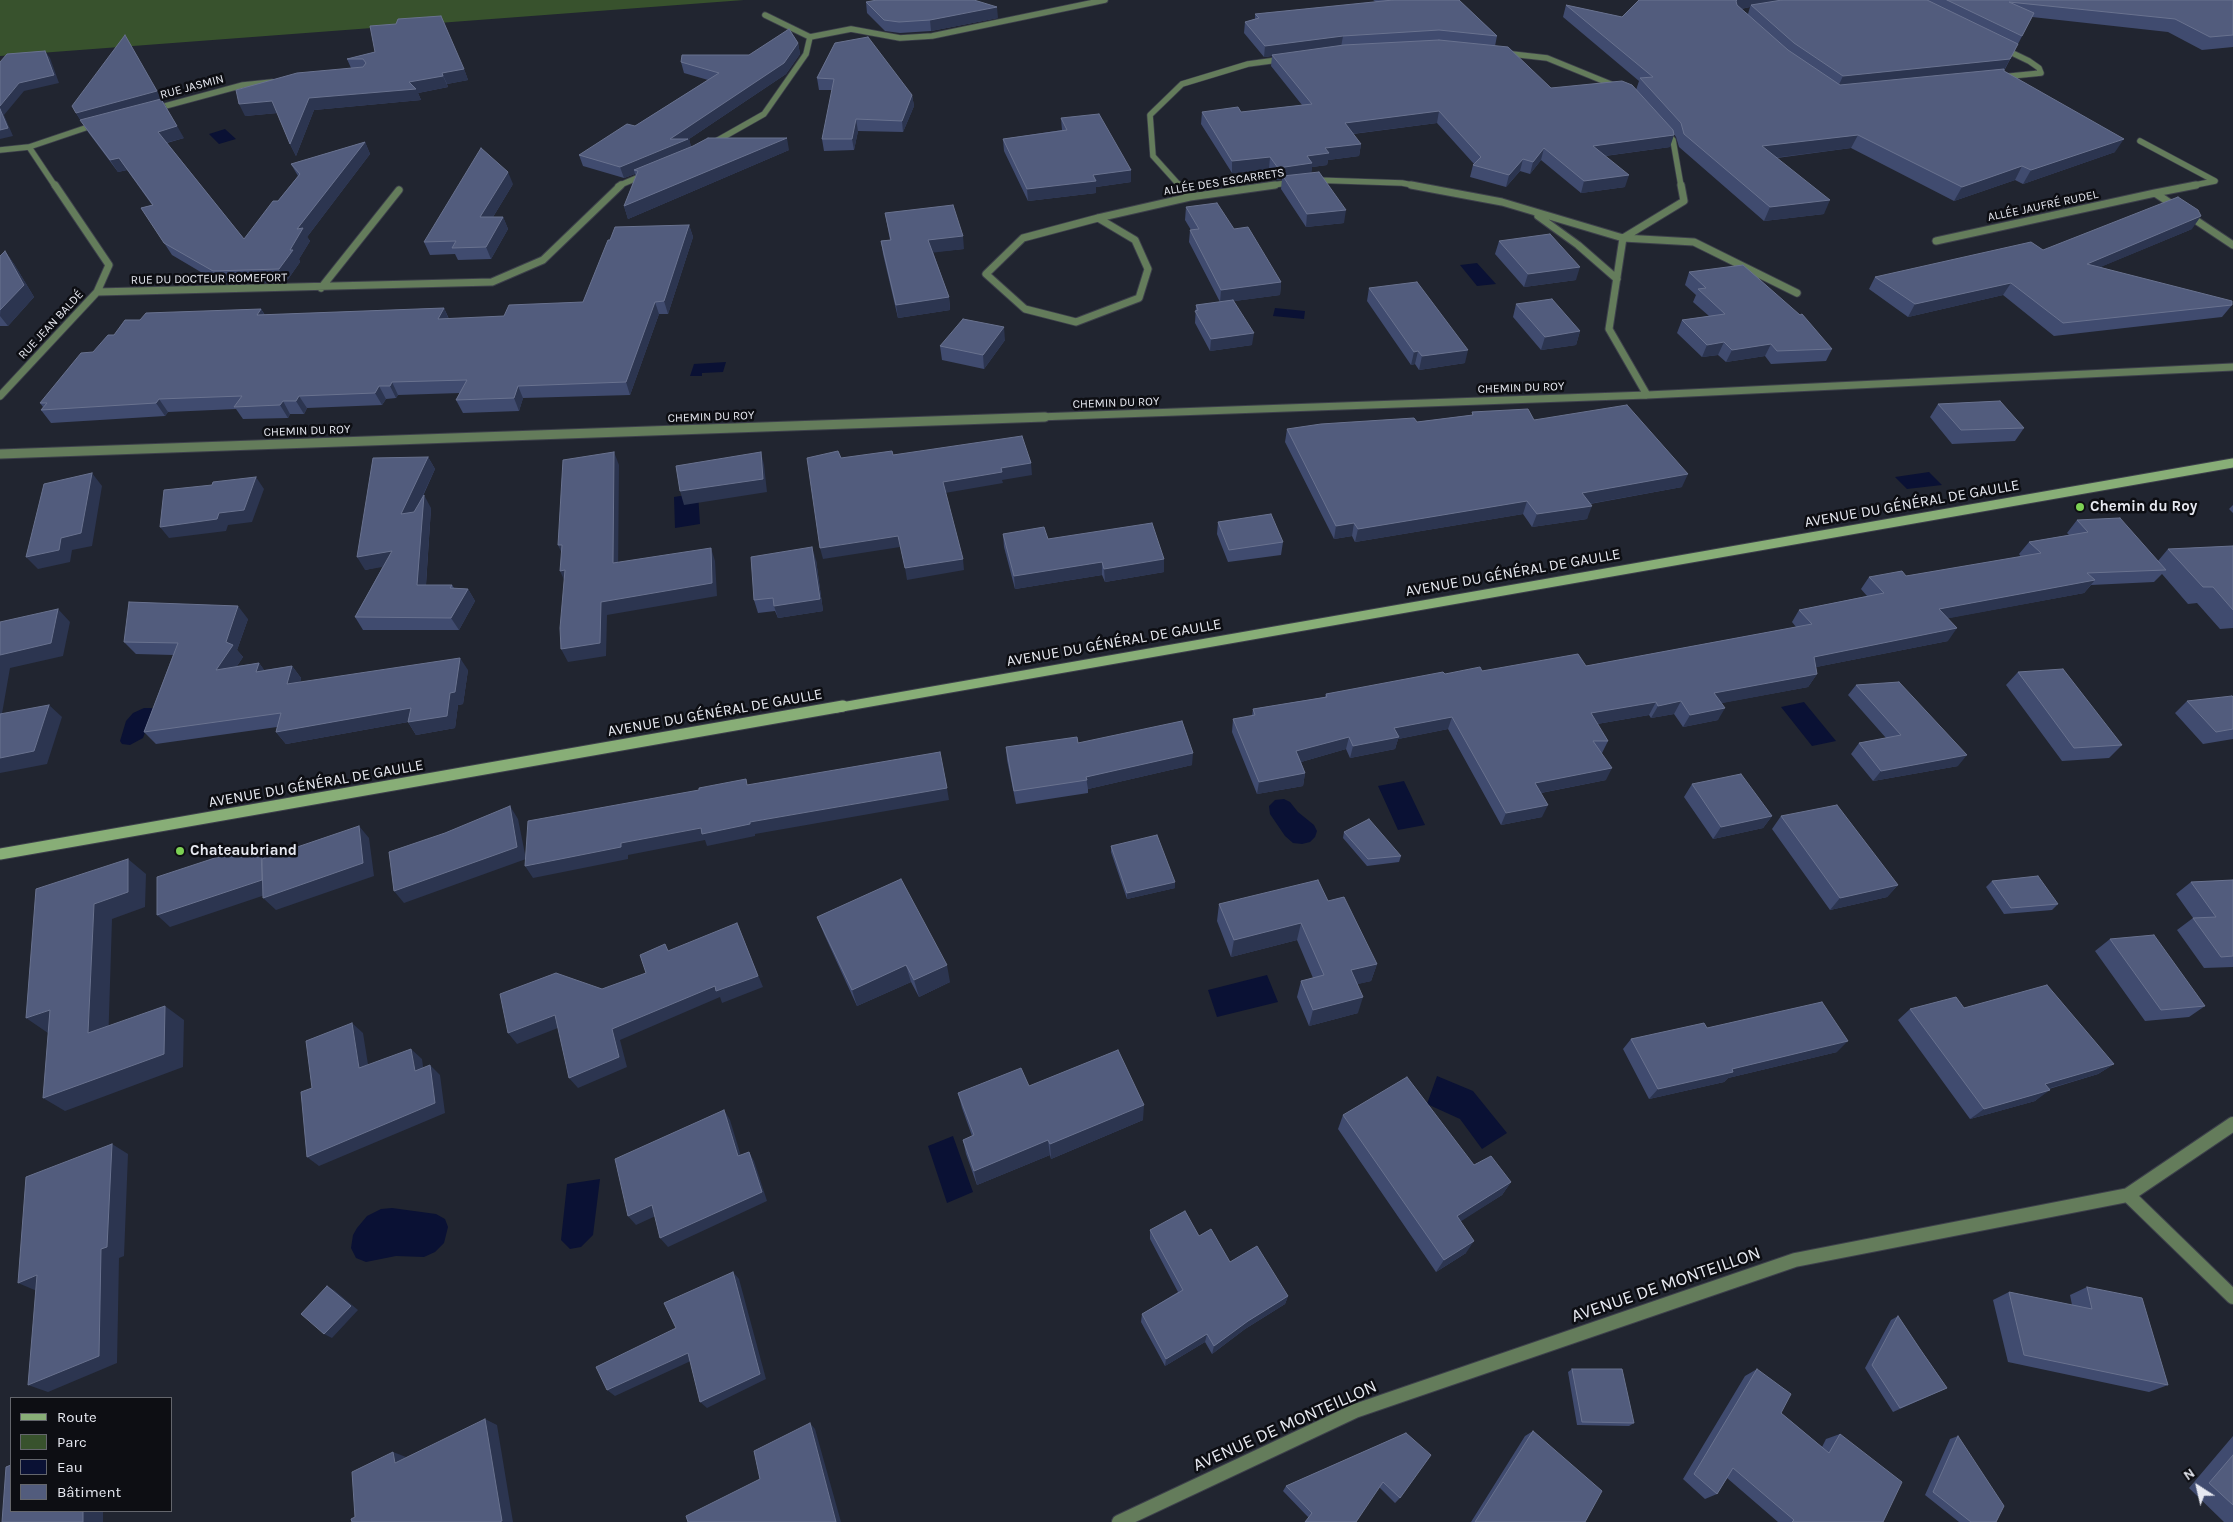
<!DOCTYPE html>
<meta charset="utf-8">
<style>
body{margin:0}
#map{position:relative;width:2233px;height:1522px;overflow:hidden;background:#212530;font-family:Karla,sans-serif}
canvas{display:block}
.legend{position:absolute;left:10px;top:1397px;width:162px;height:115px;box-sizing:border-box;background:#0d0e13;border:1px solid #64666c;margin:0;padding:6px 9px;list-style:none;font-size:15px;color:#e7e9f1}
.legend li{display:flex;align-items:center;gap:10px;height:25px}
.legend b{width:25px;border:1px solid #64666c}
.north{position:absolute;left:2173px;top:1462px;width:50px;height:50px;-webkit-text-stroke:4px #0d0e13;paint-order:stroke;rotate:325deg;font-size:14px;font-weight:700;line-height:20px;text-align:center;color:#e7e9f1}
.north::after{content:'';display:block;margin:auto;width:18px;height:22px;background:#e7e9f1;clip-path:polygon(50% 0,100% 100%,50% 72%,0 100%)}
</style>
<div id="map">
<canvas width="2233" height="1522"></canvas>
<ul class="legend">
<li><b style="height:6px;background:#88ae77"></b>Route</li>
<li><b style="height:14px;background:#38522d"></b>Parc</li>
<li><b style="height:14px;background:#0a1134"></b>Eau</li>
<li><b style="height:14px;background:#525c7d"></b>Bâtiment</li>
</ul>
<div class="north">N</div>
</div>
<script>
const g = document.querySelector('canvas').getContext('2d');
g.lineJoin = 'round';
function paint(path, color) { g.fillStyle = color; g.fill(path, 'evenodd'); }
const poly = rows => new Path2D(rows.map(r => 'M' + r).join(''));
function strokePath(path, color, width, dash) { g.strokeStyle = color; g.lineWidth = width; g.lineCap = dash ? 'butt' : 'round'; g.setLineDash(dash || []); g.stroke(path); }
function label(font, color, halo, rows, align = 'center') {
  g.font = font + ' Karla,sans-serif'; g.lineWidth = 5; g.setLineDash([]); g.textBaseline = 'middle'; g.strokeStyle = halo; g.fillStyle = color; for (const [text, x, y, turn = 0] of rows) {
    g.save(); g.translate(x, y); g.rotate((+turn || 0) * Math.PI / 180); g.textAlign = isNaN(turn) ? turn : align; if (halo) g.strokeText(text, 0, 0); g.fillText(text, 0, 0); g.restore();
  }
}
const green = poly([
 [0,0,744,0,0,56]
]);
const water = poly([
 [225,129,236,139,219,144,209,134],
 [1477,263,1496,284,1477,286,1460,265],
 [1275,308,1305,311,1304,319,1273,316],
 [726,362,723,372,702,373,702,376,690,376,694,364],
 [1929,472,1942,485,1907,489,1895,477],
 [698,493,700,524,675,528,674,497],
 [1804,702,1836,741,1812,746,1781,707],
 [144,708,154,708,143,738,130,745,122,744,120,741,126,721,133,713],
 [1404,781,1425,825,1398,830,1378,786],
 [1284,799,1290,802,1298,812,1314,825,1317,831,1315,837,1310,842,1302,844,1293,843,1285,836,1270,814,1269,806,1275,800],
 [1267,975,1278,1002,1217,1017,1208,990],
 [1437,1076,1473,1091,1507,1133,1482,1149,1460,1119,1427,1104],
 [953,1136,973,1192,947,1203,928,1146],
 [600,1179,593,1235,581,1247,570,1249,561,1240,567,1184],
 [392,1208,436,1214,445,1219,448,1227,444,1243,435,1252,424,1257,396,1256,366,1262,356,1258,351,1248,353,1235,357,1228,367,1216,381,1209]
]);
const streetFar3 = poly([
 [765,15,810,37,851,29,900,38,932,36,1105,0],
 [1503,53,1547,58,1618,87],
 [2001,77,2041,73,2039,68,2029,61,2002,48],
 [154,109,243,85,272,82],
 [1664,130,1673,140,1681,186],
 [2140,141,2215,181,2190,186],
 [711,144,764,114,806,54,810,37],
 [29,147,97,124],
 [0,150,29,147,55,186],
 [1314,180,1402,183,1418,186],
 [618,186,646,174],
 [1180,186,1153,156,1150,115,1182,84,1248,64,1285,59],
 [1266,186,1294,182]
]);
const streetFar2 = poly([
 [1179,185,1190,197],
 [1411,185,1502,202,1623,238,1609,329,1647,395],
 [1681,185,1684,201,1623,238,1694,242,1797,293],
 [2155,193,2196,185],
 [1538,216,1578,245,1617,279],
 [1098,218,1135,240,1148,269,1139,298,1076,322,1025,309,986,274,1023,238,1098,218],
 [1098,218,1190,197,1275,185],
 [1936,241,2155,193,2233,245],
 [321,288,399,190],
 [97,292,492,282,543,260,621,185],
 [0,396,97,292,109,265,55,185],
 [1010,418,1647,395,2233,367]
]);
const streetFar1 = poly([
 [0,454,1045,417]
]);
const street = poly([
 [2128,1195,2233,1297],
 [1119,1522,1355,1411,1795,1260,2128,1195,2233,1124]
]);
const secondaryFar1 = poly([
 [836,708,2233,463]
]);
const secondary = poly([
 [0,854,843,706]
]);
const wall = poly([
 [1373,0,1459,0,1497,36,1495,46,1551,88,1636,90,1639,81,1563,17,1566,5,1622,17,1639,0,2233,0,2233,47,2202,50,2168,32,2032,17,2004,71,2115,152,2023,184,2015,180,1954,201,1851,148,1777,158,1824,214,1764,221,1679,147,1676,137,1673,133,1670,147,1605,156,1625,187,1581,193,1541,160,1530,174,1520,171,1506,187,1470,177,1473,165,1474,164,1437,123,1353,134,1361,144,1359,156,1328,160,1327,165,1312,167,1311,173,1344,223,1306,227,1281,189,1282,179,1277,180,1269,169,1232,173,1201,124,1202,112,1241,112,1302,105,1271,66,1272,56,1264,57,1244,33,1245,22,1255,19,1255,14,1376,2],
 [1750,7,1748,14,1741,9],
 [866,2,998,18,931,31,900,33,885,31,867,13],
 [798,43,800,54,786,74,689,139,691,147,789,150,628,219,624,206,636,176,635,174,624,178,583,166,579,155,635,126,708,80,684,73,681,62,749,55],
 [835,43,912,95,914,106,903,132,858,131,854,150,824,151,822,139,832,90,819,90,817,78],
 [375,52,464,69,468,80,447,84,448,87,418,93,421,100,314,110,296,156,290,144,277,113,245,116,351,68,347,59],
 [76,113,184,138,167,143,244,239,278,201,298,176,291,164,365,142,370,154,307,237,310,241,299,259,300,262,286,282,221,284,172,255,141,208,152,205,127,170,118,172,88,132],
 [1061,118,1131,170,1131,182,1096,187,1096,193,1028,201,1004,151,1003,139,1062,130],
 [513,184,493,217,503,217,508,229,491,259,458,260,455,254,430,255,424,242],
 [1186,207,1234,229,1281,282,1280,295,1234,301,1252,345,1210,351,1195,323,1196,305,1220,302,1189,242,1190,230,1191,230,1185,220],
 [885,213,964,249,933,252,949,297,950,310,898,318,883,254,881,241,890,240],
 [689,225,693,237,668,314,659,314,630,395,523,398,519,411,463,413,456,400,460,393,398,395,396,398,386,399,382,405,307,408,304,414,290,414,288,418,243,419,236,409,168,412,165,416,51,423,41,410,43,407,40,403,93,352,114,335,140,320,261,309,265,315,444,308,449,319,504,316,583,302,610,240],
 [2192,229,2100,267,2232,305,2222,317,2054,336,2003,295,1908,317,1869,289,1875,277,2043,250],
 [1499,241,1576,280,1524,287,1495,254],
 [5,251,14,264,34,297,8,326,0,326,0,256],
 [1689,272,1832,349,1826,361,1771,364,1765,356,1726,362,1718,355,1702,357,1677,333,1682,320,1709,316,1693,302,1696,295,1685,285],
 [1369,288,1465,363,1419,370,1415,364,1411,365,1367,301],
 [1516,304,1580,331,1576,345,1541,350,1513,317],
 [1005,340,984,369,942,360,940,346],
 [1938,404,2024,428,2015,441,1952,444,1930,417],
 [1472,412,1534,420,1682,487,1590,504,1587,519,1532,527,1523,514,1355,542,1352,536,1334,539,1285,442,1287,429,1417,422,1472,415],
 [428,457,435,469,419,505,431,508,426,585,452,585,454,588,468,589,475,601,459,630,363,630,355,617,383,566,365,570],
 [2233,505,2233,513,2229,509],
 [2077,520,2158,561,2168,549,2233,546,2233,628,2220,629,2197,603,2188,604,2162,574,2154,582,2091,585,2084,593,1948,618,1948,641,1816,667,1817,674,1808,687,1721,703,1718,720,1683,727,1674,714,1651,718,1649,715,1597,724,1608,741,1602,753,1606,780,1541,793,1542,817,1501,825,1448,729,1398,739,1395,749,1350,758,1346,749,1301,762,1305,773,1303,786,1257,794,1232,732,1233,719,1252,716,1253,709,1325,697,1326,694,1445,674,1586,666,1796,627,1792,622,1799,610,1867,596,1861,589,1869,577,1906,576,2021,557,2019,554,2029,542,2069,535,2067,533],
 [1218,522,1283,542,1281,555,1228,562,1217,534],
 [1003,534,1048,539,1164,572,1105,582,1102,575,1015,589,1004,547],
 [816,560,823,611,778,618,775,611,758,613,754,600],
 [248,619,237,650,243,657,237,666,259,663,264,670,292,666,301,678,300,682,468,670,463,704,458,705,455,728,416,735,408,722,286,744,276,732,277,727,156,744,144,732,173,655,136,654,124,642],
 [2018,672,2122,745,2109,758,2062,761,2006,685],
 [1856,685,1958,766,1873,781,1851,754,1859,743,1886,738,1848,695],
 [2233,697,2233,739,2203,744,2175,713,2187,701],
 [1078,743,1192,765,1088,789,1088,793,1016,804,1007,760,1006,747],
 [1692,784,1772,816,1763,828,1713,839,1684,797],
 [1781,816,1898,885,1887,897,1830,910,1772,829],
 [1344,832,1401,856,1399,862,1367,866,1343,838],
 [1111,846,1175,888,1127,899,1111,852],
 [2233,880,2233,967,2204,968,2177,930,2193,918,2176,894,2191,882],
 [1992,881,2058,904,2052,910,2004,914,1986,887],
 [1328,901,1377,964,1371,981,1357,984,1358,1013,1309,1026,1297,997,1301,981,1313,978,1297,940,1231,957,1217,921,1219,904],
 [817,917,950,982,919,997,911,982,857,1006,824,934],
 [2110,939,2205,1006,2189,1017,2145,1021,2095,951],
 [1964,1008,2114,1064,2098,1074,2049,1089,2035,1101,1970,1119,1898,1020,1910,1009],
 [1707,1028,1837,1052,1728,1078,1724,1082,1649,1099,1623,1049,1631,1039],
 [1029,1086,1143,1120,1051,1159,1050,1155,977,1185,966,1154,963,1140,972,1136,962,1108,958,1093],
 [1343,1115,1474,1165,1511,1182,1502,1195,1460,1221,1466,1253,1436,1272,1338,1129],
 [1150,1230,1199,1236,1230,1262,1288,1296,1285,1304,1245,1329,1212,1354,1205,1342,1165,1366,1141,1322,1142,1314,1178,1292,1150,1239],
 [2087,1287,2168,1385,2149,1392,2008,1362,1993,1300,2009,1292,2072,1305,2070,1295],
 [1898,1316,1920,1349,1947,1388,1893,1412,1865,1368,1891,1320],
 [1572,1369,1634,1423,1629,1426,1577,1425,1568,1372],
 [1757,1369,1781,1413,1822,1447,1826,1439,1840,1434,1883,1522,1778,1522,1727,1478,1717,1494,1705,1499,1683,1479,1745,1376],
 [1533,1431,1585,1522,1471,1522,1525,1436],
 [1406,1433,1400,1498,1395,1503,1379,1487,1308,1517,1283,1491,1286,1486],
 [1958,1436,1996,1522,1959,1522,1925,1495,1950,1439],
 [2233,1436,2233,1522,2224,1522,2189,1488]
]);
const shadedWall = poly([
 [1737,0,1796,0,1751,5,1750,7,1735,10,1731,13],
 [997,7,998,18,931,31,930,20],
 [125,35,184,138,165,143,158,132,83,124,76,113],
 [1343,36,1341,47,1272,55,1272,56,1264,57,1265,46],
 [798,43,800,54,786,74,689,139,692,150,638,171,634,170,635,174,624,178,620,167,670,139],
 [45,51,50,58,59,83,24,91,4,115,13,136,0,139,0,106],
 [2010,59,2003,72,1837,89,1843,76],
 [464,69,468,80,447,84,442,73],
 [443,76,448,87,418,93,421,100,314,110,296,156,290,144,309,98],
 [912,95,914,106,903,132,902,121],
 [272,101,278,113,245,116,239,104],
 [1439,111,1437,123,1343,135,1345,123],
 [856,119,858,131,854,150,852,139],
 [1674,135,1670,147,1589,158,1593,146],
 [1858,135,1851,148,1757,160,1762,146],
 [787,138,789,150,628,219,624,206],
 [2124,139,2115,152,2023,184,2031,170],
 [365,142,370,154,307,237,310,241,299,259,300,262,286,282,279,269,290,250,297,229],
 [1361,144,1359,156,1328,160,1327,165,1312,167,1311,175,1283,176,1282,179,1277,180,1278,168,1307,156,1325,148],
 [1544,148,1541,160,1530,174,1533,162],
 [1270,157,1269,169,1232,173,1232,161],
 [119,158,127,170,118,172,110,160],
 [1523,159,1520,171,1506,187,1509,175],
 [2022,166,2015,180,1954,201,1962,187],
 [1131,170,1131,182,1096,187,1096,193,1028,201,1027,189,1093,175],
 [508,172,513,184,485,230,480,217],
 [1629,175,1625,187,1581,193,1584,181],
 [1830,200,1824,214,1764,221,1770,207],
 [1346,210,1344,223,1306,227,1307,214],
 [2201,216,2192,229,2079,276,2087,264],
 [503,217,508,229,491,259,486,247],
 [689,225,693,237,668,314,664,301],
 [963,236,964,249,930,253,928,240],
 [5,251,14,264,34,297,8,326,0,316],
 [1580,267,1576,280,1524,287,1528,274],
 [1281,282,1280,295,1220,303,1221,290],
 [2011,283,2003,295,1908,317,1915,304],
 [949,297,950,310,898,318,896,305],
 [655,302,659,314,630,395,626,382],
 [444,308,449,320,438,319],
 [261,309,268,321,257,315],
 [1004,327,1005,340,984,369,983,355],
 [1580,331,1576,345,1541,350,1545,337],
 [1254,333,1252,345,1210,351,1211,339],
 [1724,342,1718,355,1702,357,1707,345],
 [1771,344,1765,356,1726,362,1732,350],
 [1468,350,1465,363,1419,370,1422,356],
 [1418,351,1415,364,1411,365,1414,352],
 [392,382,398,395,396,398,390,386],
 [379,386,386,399,382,405,375,393],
 [518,386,523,398,519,411,514,398],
 [299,396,307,408,304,414,296,401],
 [159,399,168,412,165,416,156,403],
 [283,401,290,414,288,418,280,405],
 [614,452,619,465,618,576,613,563],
 [761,452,764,465,767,492,684,505,680,491],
 [428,457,435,469,408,527,401,514],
 [1031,463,1032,475,1002,480,1003,483,945,493,943,482,1001,468],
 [92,473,102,486,92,546,72,550,70,562,38,569,26,557,61,538],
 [1688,474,1682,487,1577,506,1582,493],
 [256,477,264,489,252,522,228,525,226,531,169,538,160,527,219,513],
 [424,495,431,508,425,598,417,585],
 [1527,501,1523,514,1355,542,1358,529],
 [1592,506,1587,519,1532,527,1537,514],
 [1354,523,1352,536,1334,539,1336,526],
 [898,536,900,547,823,559,820,548],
 [558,545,562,545,564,558],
 [812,547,816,560,823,611,778,618,774,606],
 [711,548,715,561,717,596,607,615,606,656,568,662,561,649,601,602],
 [392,551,400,564,365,570,357,557],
 [963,559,964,570,907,580,905,568],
 [1164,559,1164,572,1105,582,1104,569],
 [1102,562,1102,575,1015,589,1014,576],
 [565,570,566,584,560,571],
 [2095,580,2084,593,1929,622,1939,609],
 [468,589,475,601,459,630,451,618],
 [238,606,248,619,237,650,243,657,226,682,216,670],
 [58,609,70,622,63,656,10,668,0,725,0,655],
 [1957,628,1948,641,1806,669,1814,657],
 [460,658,468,670,463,704,458,705,455,728,416,735,408,722,450,693],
 [259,663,268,675,256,672],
 [292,666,301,678,297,697,287,684],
 [1817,674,1808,687,1707,706,1714,693],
 [1681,701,1674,714,1651,718,1658,706],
 [1656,702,1649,715,1585,726,1591,713],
 [49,705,62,717,47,764,0,773,0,758],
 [411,708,419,720,286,744,276,732],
 [1725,708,1718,720,1683,727,1690,715],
 [1452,717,1448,729,1398,739,1395,749,1350,758,1353,746,1394,728],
 [1349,737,1346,749,1294,764,1296,751],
 [1193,753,1192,765,1088,789,1086,777],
 [1967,755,1958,766,1873,781,1881,771],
 [1612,768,1606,780,1530,795,1535,783],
 [1305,773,1303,786,1257,794,1259,782],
 [947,788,949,800,755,834,755,836,707,846,705,840,628,855,628,859,533,878,525,866,621,843,701,828,750,822],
 [1548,805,1542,817,1501,825,1506,813],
 [510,806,518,819,526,859,404,903,394,891],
 [1772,816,1763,828,1713,839,1721,827],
 [359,826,369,838,374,876,276,910,263,898],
 [261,848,272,860,274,892,170,927,157,915],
 [128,859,146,874,145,907,112,919,108,1047,88,1033,94,904],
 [1175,882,1175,888,1127,899,1127,893],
 [1898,885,1887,897,1830,910,1840,898],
 [737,923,763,987,722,1003,720,997,620,1040,627,1067,578,1088,569,1078,612,1029],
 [1301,923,1297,940,1231,957,1234,940],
 [1377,964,1371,981,1346,987,1351,970],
 [906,965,911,982,857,1006,852,990],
 [947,965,950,982,919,997,914,980],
 [1363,997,1358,1013,1309,1026,1313,1010],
 [165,1006,184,1020,183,1067,65,1111,43,1098],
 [50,1010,70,1024,48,1033,26,1018],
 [555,1015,563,1026,517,1044,508,1033],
 [352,1023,363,1033,370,1077,359,1068],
 [1848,1041,1837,1052,1728,1078,1724,1082,1649,1099,1658,1089,1732,1069],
 [411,1049,422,1059,425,1081,415,1071],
 [2114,1064,2098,1074,2030,1094,2045,1084],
 [430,1065,440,1075,445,1113,319,1166,307,1157],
 [2050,1090,2035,1101,1970,1119,1984,1109],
 [1144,1105,1143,1120,1051,1159,1050,1144],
 [724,1110,730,1120,744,1166,738,1156],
 [1048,1140,1050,1155,977,1185,974,1171],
 [112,1144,128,1154,124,1256,119,1258,117,1363,48,1392,28,1385,101,1249],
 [749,1152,754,1161,767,1201,668,1247,660,1238],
 [1511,1182,1502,1195,1449,1229,1457,1216],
 [652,1205,660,1214,636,1225,628,1216],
 [1474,1241,1466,1253,1436,1272,1444,1260],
 [733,1272,739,1279,766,1379,707,1408,700,1402],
 [37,1275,37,1291,18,1283],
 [327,1286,334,1290,358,1310,332,1338,324,1334],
 [1288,1296,1285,1304,1245,1329,1212,1354,1214,1346,1248,1321],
 [1207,1334,1205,1342,1165,1366,1166,1359],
 [688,1353,695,1359,615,1396,607,1390],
 [485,1419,497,1425,513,1522,499,1522],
 [810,1423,815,1429,841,1522,836,1522],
 [393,1452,406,1457,395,1463],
 [83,1511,103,1511,103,1522,83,1522]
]);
const building = poly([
 [877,0,974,0,997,7,930,20,899,22,884,20,866,2,877,0],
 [1393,0,1459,0,1497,36,1439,30,1343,36,1265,46,1245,22,1259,18,1255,14,1393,0],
 [1639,0,1737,0,1736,1,1737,5,1788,50,1840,85,2004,69,2004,71,2124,139,2031,170,2022,166,1962,187,1858,135,1762,146,1830,200,1770,207,1684,134,1681,123,1640,78,1653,77,1566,5,1622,17,1639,0],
 [1782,0,1927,0,2018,44,2010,59,1843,76,1794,43,1751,5,1782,0],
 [1947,0,2233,0,2233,35,2210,37,2175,19,2009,2,2034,13,2022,36,1947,0],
 [441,16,464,69,442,73,443,76,409,82,416,89,309,98,290,144,272,101,239,104,236,90,297,73,363,67,366,63,363,59,347,59,375,52,370,26,396,24,398,19,441,16],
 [789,29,798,43,784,63,670,139,688,139,620,167,579,155,627,124,635,126,719,73,681,62,682,55,749,55,789,29],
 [125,35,157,91,76,113,72,106,125,35],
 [868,37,912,95,902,121,856,119,852,139,822,139,834,79,817,78,835,43,868,37],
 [1439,40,1508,47,1551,88,1622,81,1632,85,1673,130,1674,135,1593,146,1629,175,1584,181,1544,148,1533,162,1523,159,1509,175,1473,165,1481,157,1439,111,1345,123,1361,144,1325,148,1329,153,1307,156,1312,163,1278,168,1270,157,1232,161,1202,112,1238,107,1241,112,1312,104,1272,55,1344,45,1439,40],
 [45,51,54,75,19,83,0,106,0,62,7,54,45,51],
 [161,99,177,126,158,132,244,239,273,201,278,201,300,174,291,164,365,142,297,229,303,228,290,250,293,250,279,269,213,271,164,243,141,208,153,205,119,158,110,160,80,120,161,99],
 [0,109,8,128,0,130,0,109],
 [1099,114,1131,170,1093,175,1096,181,1027,189,1003,139,1067,130,1061,118,1099,114],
 [708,138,787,138,624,206,638,171,634,170,693,146,708,138],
 [481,148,508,172,480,217,503,217,486,247,452,248,456,241,424,242,481,148],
 [1319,172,1346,210,1307,214,1283,176,1319,172],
 [2178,197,2198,210,2201,216,2087,264,2232,301,2232,305,2063,323,2011,283,1915,304,1875,277,2031,242,2043,250,2178,197],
 [1217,203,1234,229,1248,227,1281,282,1221,290,1190,230,1199,229,1186,207,1217,203],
 [953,205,963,236,928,240,949,297,896,305,881,241,891,240,885,213,953,205],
 [689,225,664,301,655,302,626,382,518,386,514,398,456,400,467,380,392,382,390,386,379,386,375,393,299,396,296,401,283,401,280,405,234,407,242,396,159,399,156,403,41,410,47,403,40,403,81,353,93,352,108,335,114,335,125,320,140,320,146,313,261,309,257,315,444,308,438,319,504,316,509,305,583,302,608,240,610,240,615,227,689,225],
 [1550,234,1580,267,1528,274,1499,241,1550,234],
 [5,251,24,285,0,310,0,256,5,251],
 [1743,265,1800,315,1802,314,1832,349,1777,351,1771,344,1732,350,1724,342,1707,345,1682,320,1725,314,1698,289,1706,288,1689,272,1743,265],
 [1417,282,1468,350,1422,356,1418,351,1414,352,1369,288,1417,282],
 [1552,299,1580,331,1545,337,1516,304,1552,299],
 [1233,300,1254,333,1211,339,1195,311,1198,310,1196,305,1233,300],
 [963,319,1004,327,983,355,940,346,963,319],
 [2000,401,2024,428,1961,430,1938,404,2000,401],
 [1627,405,1688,474,1582,493,1592,506,1537,514,1527,501,1358,529,1354,523,1336,526,1287,429,1321,424,1414,418,1417,422,1473,415,1472,412,1528,409,1534,420,1627,405],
 [1022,436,1031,463,1001,468,1002,472,943,482,963,559,905,568,898,536,820,548,807,458,838,451,841,458,892,451,893,455,1022,436],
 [614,452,613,563,711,548,712,583,601,602,600,643,561,649,560,628,565,570,560,571,562,545,558,545,563,460,614,452],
 [761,452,763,479,680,491,676,466,761,452],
 [428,457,401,514,414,512,424,495,417,585,452,585,450,588,468,589,451,618,355,617,392,551,357,557,373,458,428,457],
 [92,473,81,533,61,538,59,550,26,557,44,484,92,473],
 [256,477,244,510,219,513,217,519,160,527,164,490,212,485,213,482,256,477],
 [1271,514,1283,542,1229,550,1218,522,1271,514],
 [2120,518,2166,570,2087,573,2095,580,1939,609,1957,628,1814,657,1817,674,1714,693,1725,708,1690,715,1681,701,1658,706,1656,702,1591,713,1608,741,1593,741,1612,768,1535,783,1548,805,1506,813,1452,717,1394,728,1399,737,1353,746,1349,737,1296,751,1305,773,1259,782,1233,719,1255,715,1253,709,1327,697,1326,694,1342,691,1443,672,1445,674,1480,667,1482,671,1578,654,1586,666,1812,624,1799,610,1884,593,1869,577,1902,571,1906,576,2041,553,2029,542,2088,532,2077,520,2120,518],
 [1152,523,1164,559,1104,569,1102,562,1014,576,1003,534,1044,527,1048,539,1152,523],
 [2233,546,2233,610,2213,587,2203,587,2168,549,2233,546],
 [812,547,820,599,774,606,773,598,754,600,751,557,812,547],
 [129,602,238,606,226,642,233,645,216,670,259,663,256,672,292,666,287,684,460,658,455,692,450,693,447,716,408,722,411,708,276,732,281,713,144,732,178,643,124,642,129,602],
 [58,609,51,643,0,655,0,622,58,609],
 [2063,669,2122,745,2074,748,2018,672,2063,669],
 [1899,682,1967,755,1881,771,1859,743,1901,735,1856,685,1899,682],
 [2232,696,2233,697,2233,729,2216,732,2187,701,2232,696],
 [49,705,34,751,0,758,0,714,49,705],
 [1182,721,1193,753,1086,777,1087,780,1014,791,1006,747,1077,737,1078,743,1182,721],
 [940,752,947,788,750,822,750,824,702,834,701,828,621,843,621,847,525,866,528,821,699,790,699,788,746,779,747,785,940,752],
 [1741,774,1772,816,1721,827,1692,784,1741,774],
 [1837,805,1898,885,1840,898,1781,816,1837,805],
 [510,806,517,847,394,891,389,852,445,833,510,806],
 [1369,819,1401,856,1368,859,1344,832,1369,819],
 [359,826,363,863,263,898,262,859,359,826],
 [1157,835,1175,882,1127,893,1111,846,1157,835],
 [261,848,262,880,157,915,157,877,239,850,240,854,261,848],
 [128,859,128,892,94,904,88,1033,165,1006,164,1054,43,1098,50,1010,26,1018,36,889,128,859],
 [2038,876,2058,904,2011,908,1992,881,2038,876],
 [901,879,947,965,914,980,906,965,852,990,817,917,901,879],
 [1318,880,1328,901,1344,897,1377,964,1351,970,1363,997,1313,1010,1301,981,1324,975,1301,923,1234,940,1219,904,1318,880],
 [2233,880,2233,956,2221,957,2193,918,2216,917,2191,882,2233,880],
 [737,923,758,976,716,991,715,986,612,1029,619,1057,569,1078,555,1015,508,1033,500,994,556,973,602,989,646,973,640,955,665,944,668,951,737,923],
 [2154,935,2205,1006,2161,1010,2110,939,2154,935],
 [2047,985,2114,1064,2045,1084,2050,1090,1984,1109,1910,1009,1956,997,1964,1008,2047,985],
 [1822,1002,1848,1041,1732,1069,1733,1072,1658,1089,1631,1039,1704,1023,1707,1028,1822,1002],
 [352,1023,359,1068,411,1049,415,1071,430,1065,435,1103,307,1157,301,1092,312,1088,306,1041,352,1023],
 [1118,1050,1144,1105,1050,1144,1048,1140,974,1171,963,1140,974,1135,958,1093,1021,1068,1029,1086,1118,1050],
 [1407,1077,1474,1165,1491,1156,1511,1182,1457,1216,1474,1241,1444,1260,1343,1115,1407,1077],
 [724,1110,738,1156,749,1152,762,1192,660,1238,652,1205,628,1216,615,1159,724,1110],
 [112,1144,107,1247,101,1249,99,1356,28,1385,37,1275,18,1283,26,1177,112,1144],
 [1185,1211,1199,1236,1211,1229,1230,1262,1257,1246,1288,1296,1248,1321,1214,1346,1207,1334,1166,1359,1142,1314,1183,1290,1150,1230,1185,1211],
 [733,1272,760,1374,700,1402,688,1353,607,1390,596,1367,676,1328,664,1303,733,1272],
 [327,1286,351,1306,324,1334,301,1314,327,1286],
 [2087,1287,2142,1298,2168,1385,2024,1355,2009,1292,2092,1309,2087,1287],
 [1898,1316,1920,1349,1947,1388,1900,1408,1872,1365,1898,1316],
 [1572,1369,1622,1369,1634,1423,1582,1422,1572,1369],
 [1757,1369,1791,1394,1781,1413,1829,1453,1840,1434,1902,1482,1883,1522,1792,1522,1794,1520,1733,1468,1717,1494,1694,1474,1757,1369],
 [485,1419,502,1521,499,1522,352,1522,351,1519,355,1517,352,1472,393,1452,395,1463,485,1419],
 [810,1423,836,1522,688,1522,686,1516,760,1479,754,1451,810,1423],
 [1533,1431,1602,1491,1585,1522,1475,1522,1533,1431],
 [1406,1433,1431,1455,1400,1498,1383,1482,1356,1522,1305,1522,1312,1513,1286,1486,1406,1433],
 [1958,1436,2004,1506,1996,1522,1971,1522,1933,1492,1958,1436],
 [2233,1455,2233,1505,2209,1483,2233,1455],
 [11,1465,11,1511,83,1511,83,1522,2,1522,6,1467,11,1465]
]);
const markers = [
 [2080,507,5,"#7dd154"],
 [180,851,5,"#7dd154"]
];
const farStreetnames = [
 ["RUE JASMIN",192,87,-15],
 ["ALLÉE DES ESCARRETS",1224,182,-9],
 ["ALLÉE JAUFRÉ RUDEL",2043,206,-12],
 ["RUE DU DOCTEUR ROMEFORT",209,279,-1],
 ["RUE JEAN BALDÉ",51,325,-47],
 ["CHEMIN DU ROY",1521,388,-2],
 ["CHEMIN DU ROY",1116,403,-2],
 ["CHEMIN DU ROY",711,417,-2],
 ["CHEMIN DU ROY",307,431,-2]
];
const streetNames = [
 ["AVENUE DU GÉNÉRAL DE GAULLE",1912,504,-10],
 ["AVENUE DU GÉNÉRAL DE GAULLE",1513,573,-10],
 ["AVENUE DU GÉNÉRAL DE GAULLE",1114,643,-10],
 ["AVENUE DU GÉNÉRAL DE GAULLE",715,713,-10],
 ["AVENUE DU GÉNÉRAL DE GAULLE",316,784,-10]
];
const poiNames = [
 ["Chemin du Roy",2090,507],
 ["Chateaubriand",190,851]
];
const nearStreetnames = [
 ["AVENUE DE MONTEILLON",1666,1285,-19],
 ["AVENUE DE MONTEILLON",1285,1426,-24]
];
paint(green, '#38522d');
paint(water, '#0a1134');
strokePath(streetFar3, '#3d404b', 7);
strokePath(streetFar2, '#3d404b', 9);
strokePath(streetFar1, '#3d404b', 11);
strokePath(street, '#3d404b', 16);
strokePath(secondaryFar1, '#3d404b', 11);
strokePath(secondary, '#3d404b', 13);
strokePath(streetFar3, '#647c5b', 5.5);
strokePath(streetFar2, '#647c5b', 7);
strokePath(streetFar1, '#647c5b', 9);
strokePath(street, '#647c5b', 14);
strokePath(secondaryFar1, '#88ae77', 9);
strokePath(secondary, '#88ae77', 11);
paint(wall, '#404b6f');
paint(shadedWall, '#2c3550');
paint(building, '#525c7d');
strokePath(building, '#69728f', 1);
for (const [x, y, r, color] of markers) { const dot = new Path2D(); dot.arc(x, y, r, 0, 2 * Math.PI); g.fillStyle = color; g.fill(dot); strokePath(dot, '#0d0e13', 2); }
label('12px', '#e7e9f1', '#0d0e13', farStreetnames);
label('15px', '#e7e9f1', '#0d0e13', streetNames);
label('bold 15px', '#e7e9f1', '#0d0e13', poiNames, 'left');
label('18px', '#e7e9f1', '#0d0e13', nearStreetnames);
</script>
